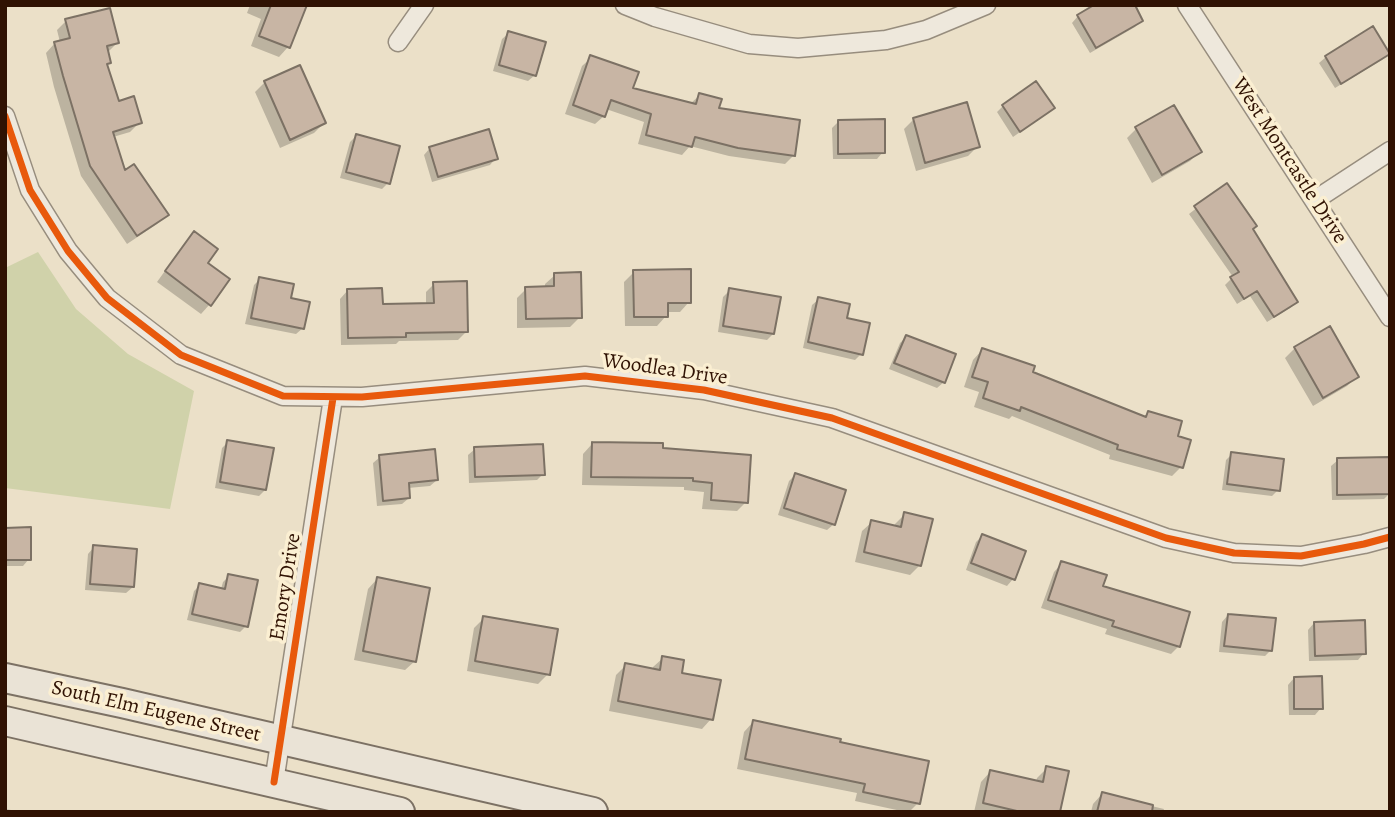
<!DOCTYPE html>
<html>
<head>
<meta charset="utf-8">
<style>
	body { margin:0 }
	#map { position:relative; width:1395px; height:817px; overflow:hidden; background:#ebe0c8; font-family:Alegreya,serif }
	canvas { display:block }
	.frame { position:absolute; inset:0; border:7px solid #301203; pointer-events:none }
</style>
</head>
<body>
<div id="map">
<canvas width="1395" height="817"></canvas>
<div class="frame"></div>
</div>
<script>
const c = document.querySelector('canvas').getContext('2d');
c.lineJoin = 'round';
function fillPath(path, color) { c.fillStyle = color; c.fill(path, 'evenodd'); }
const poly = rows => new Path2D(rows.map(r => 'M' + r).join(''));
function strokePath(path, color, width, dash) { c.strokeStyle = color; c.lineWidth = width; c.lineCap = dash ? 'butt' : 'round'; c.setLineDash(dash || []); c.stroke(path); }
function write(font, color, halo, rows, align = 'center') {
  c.font = font + ' Alegreya,serif'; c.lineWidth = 7; c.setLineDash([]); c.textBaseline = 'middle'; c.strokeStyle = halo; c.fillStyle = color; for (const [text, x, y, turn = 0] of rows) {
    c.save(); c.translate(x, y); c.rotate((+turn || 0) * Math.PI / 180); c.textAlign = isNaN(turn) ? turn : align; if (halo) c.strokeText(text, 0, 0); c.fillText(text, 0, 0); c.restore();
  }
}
const green = poly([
	[38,252,76,309,128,354,194,391,170,509,5,488,5,268]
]);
const shadow = poly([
	[250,5,305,5,288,47,279,57,251,46,261,19,247,13],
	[1078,16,1141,20,1135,27,1090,53,1072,23],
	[66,21,117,43,107,53,109,63,106,66,118,103,140,122,130,132,113,137,124,173,166,215,157,224,127,244,81,176,54,87,46,53,55,43,60,42,57,30],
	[1373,29,1388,54,1382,60,1335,88,1319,63,1326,57],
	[509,33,535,75,528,81,493,71,502,39],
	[591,58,631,89,691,103,700,95,717,110,794,155,785,164,729,156,690,146,682,155,638,144,644,122,606,109,604,116,595,124,565,114,582,66],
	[265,82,324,123,314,133,280,148,255,92],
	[1036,84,1052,108,1046,114,1013,137,997,112,1003,106],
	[966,105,978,146,968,156,916,171,904,129,913,120],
	[838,122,883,152,877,159,833,159,832,128],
	[1136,129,1200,151,1190,161,1152,183,1127,138],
	[356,136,388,183,382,189,340,178,350,142],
	[430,148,496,158,490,165,432,182,424,155],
	[1226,185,1251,229,1296,302,1290,308,1267,322,1250,296,1237,304,1225,285,1233,277,1189,214],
	[194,233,206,264,210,304,201,314,157,282,185,243],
	[634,272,689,302,680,312,667,312,666,316,657,326,625,326,624,282],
	[555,275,580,317,570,327,517,328,517,298,526,289,545,288,545,284],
	[260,279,289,299,303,328,296,334,245,324,254,285],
	[434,284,466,332,458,340,399,341,396,344,341,345,340,299,348,290,381,306,426,305,426,292],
	[730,290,773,334,767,340,718,332,723,297],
	[819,299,845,319,861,354,855,360,803,348,812,305],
	[906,337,944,382,937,388,889,369,900,343],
	[1295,348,1357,376,1347,386,1313,406,1285,358],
	[982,350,1031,373,1143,418,1148,413,1175,437,1181,467,1172,476,1109,459,1110,455,1012,416,1009,419,974,407,979,392,964,387,973,360],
	[228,442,265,490,259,496,215,488,222,448],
	[592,444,661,450,746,502,737,511,702,509,704,492,684,490,684,487,582,485,583,454],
	[475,449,543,474,537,480,469,483,468,455],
	[1232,454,1278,490,1272,496,1222,490,1226,460],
	[380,457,437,480,430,486,408,488,409,498,402,504,377,506,373,463],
	[1338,460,1390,493,1384,499,1332,500,1331,466],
	[795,475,834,524,827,530,778,515,789,481],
	[905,514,920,565,910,575,855,562,862,531,872,522,894,527,895,524],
	[5,529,29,559,23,566,5,566],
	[982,536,1024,552,1013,579,1007,586,966,570,976,542],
	[94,547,133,587,126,593,85,590,88,554],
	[1062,563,1101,588,1179,646,1171,654,1105,634,1107,629,1041,608,1054,572],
	[229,576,246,626,240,632,187,620,194,591,200,585,221,589,223,582],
	[377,579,415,661,405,670,354,660,368,589],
	[1228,615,1271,650,1265,656,1219,652,1222,622],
	[484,618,548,674,538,684,467,671,474,628],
	[1314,623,1364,653,1358,660,1309,661,1308,630],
	[663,658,680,674,711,719,702,729,609,711,616,675,626,665,653,671,653,667],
	[1294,678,1321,708,1315,715,1289,715,1288,685],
	[753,722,838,743,918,803,909,812,906,812,855,801,857,793,737,769,744,732],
	[1047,768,1058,812,974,812,981,782,990,772,1036,782,1037,778],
	[1102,794,1164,809,1163,812,1091,812,1093,804],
	[5,809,23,812,5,812]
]);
const building = poly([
	[271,5,307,5,290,48,259,36,271,5],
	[1094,5,1135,5,1143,21,1096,48,1077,15,1094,5],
	[110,8,119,43,107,46,111,63,107,64,119,101,134,96,142,123,113,132,125,170,134,164,169,215,137,236,90,166,63,76,54,42,70,38,65,19,110,8],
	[1373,26,1390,54,1341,84,1325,56,1373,26],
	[508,31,546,42,536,76,499,65,508,31],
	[590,55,639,72,633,88,696,104,699,93,722,99,719,108,800,120,795,156,738,148,695,137,692,147,646,135,651,114,611,100,605,117,573,105,590,55],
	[300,65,326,123,290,140,264,81,300,65],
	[1036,81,1055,108,1020,132,1002,105,1036,81],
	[967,102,980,147,925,163,913,118,967,102],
	[1174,105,1202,152,1162,175,1135,127,1174,105],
	[885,119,885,153,838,154,838,120,885,119],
	[489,129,498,159,438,177,429,147,489,129],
	[356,134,400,146,390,184,346,172,356,134],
	[1227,183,1257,226,1253,229,1298,302,1274,317,1257,291,1244,299,1230,277,1239,272,1194,206,1227,183],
	[194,231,218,249,208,263,230,279,211,306,165,271,194,231],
	[691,269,691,303,668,303,668,317,634,317,633,270,691,269],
	[581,272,582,318,526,319,525,287,554,286,554,273,581,272],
	[259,277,294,284,291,298,310,302,304,329,251,318,259,277],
	[467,281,468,332,406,333,406,337,348,338,347,289,382,288,383,304,434,303,433,282,467,281],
	[729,288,781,297,774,334,723,326,729,288],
	[818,297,850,304,847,318,870,323,863,355,808,342,818,297],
	[1330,326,1359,377,1323,398,1294,347,1330,326],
	[906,335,956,354,945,383,894,363,906,335],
	[982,348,1035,366,1033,372,1146,417,1148,411,1182,421,1178,436,1191,440,1183,468,1117,449,1118,445,1021,407,1020,411,983,398,988,382,972,377,982,348],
	[227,440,274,448,266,490,220,482,227,440],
	[592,442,663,443,663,448,751,455,748,503,711,500,712,483,693,481,693,478,591,477,592,442],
	[543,444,545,475,475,477,474,447,543,444],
	[435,449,438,480,409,483,410,498,383,501,379,455,435,449],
	[1231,452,1284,459,1280,491,1227,484,1231,452],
	[1390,457,1390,494,1337,495,1337,458,1390,457],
	[795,473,846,490,835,525,784,508,795,473],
	[904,512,933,519,921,566,864,552,871,520,901,527,904,512],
	[31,527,31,560,5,560,5,528,31,527],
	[982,534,1026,551,1015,580,971,563,982,534],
	[93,545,137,549,134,587,90,584,93,545],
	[1061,561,1107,575,1103,586,1190,612,1180,647,1112,626,1114,621,1048,600,1061,561],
	[228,574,258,580,248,627,192,614,199,583,225,589,228,574],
	[377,577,430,588,416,662,363,651,377,577],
	[1228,614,1276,618,1272,651,1224,646,1228,614],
	[483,616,558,629,550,675,475,661,483,616],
	[1365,620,1366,654,1315,656,1314,622,1365,620],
	[662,656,684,660,682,673,721,680,713,720,618,701,625,663,660,670,662,656],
	[1322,676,1323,709,1294,709,1294,677,1322,676],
	[753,720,841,739,840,742,929,761,920,804,863,792,865,784,745,759,753,720],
	[1046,766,1069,771,1060,812,1021,812,983,803,990,770,1043,782,1046,766],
	[1102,792,1153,805,1152,812,1097,812,1102,792]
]);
const street = poly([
	[625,5,655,17,749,44,798,48,886,40,926,30,986,5],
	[1187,5,1390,317],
	[398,42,424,5],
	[5,116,30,190,68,251,107,298,181,355,283,396,362,397,585,376,704,390,832,418,1166,538,1234,553,1301,556,1364,544,1390,537],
	[1315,200,1390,151],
	[274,782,333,398]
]);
const primary = poly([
	[5,678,122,703,593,812],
	[5,721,400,812]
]);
const cycleway = poly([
	[5,116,30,190,68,251,107,298,181,355,283,396,362,397,585,376,704,390,832,418,1166,538,1234,553,1301,556,1364,544,1390,537],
	[274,782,333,398]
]);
const streetNames = [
	["West Montcastle Drive",1289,161,57],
	["Woodlea Drive",665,370,8],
	["Emory Drive",286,587,-81],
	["South Elm Eugene Street",156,712,13]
];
fillPath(green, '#d0d2aa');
fillPath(shadow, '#0003');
fillPath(building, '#c8b5a4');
strokePath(building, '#7c7164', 2);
strokePath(street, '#978d7e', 21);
strokePath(primary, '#7c7164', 32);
strokePath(street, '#eee8dc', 18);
strokePath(primary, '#eae3d6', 28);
strokePath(cycleway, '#e8590c', 7);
write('21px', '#301203', '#fbefd2', streetNames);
</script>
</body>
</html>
